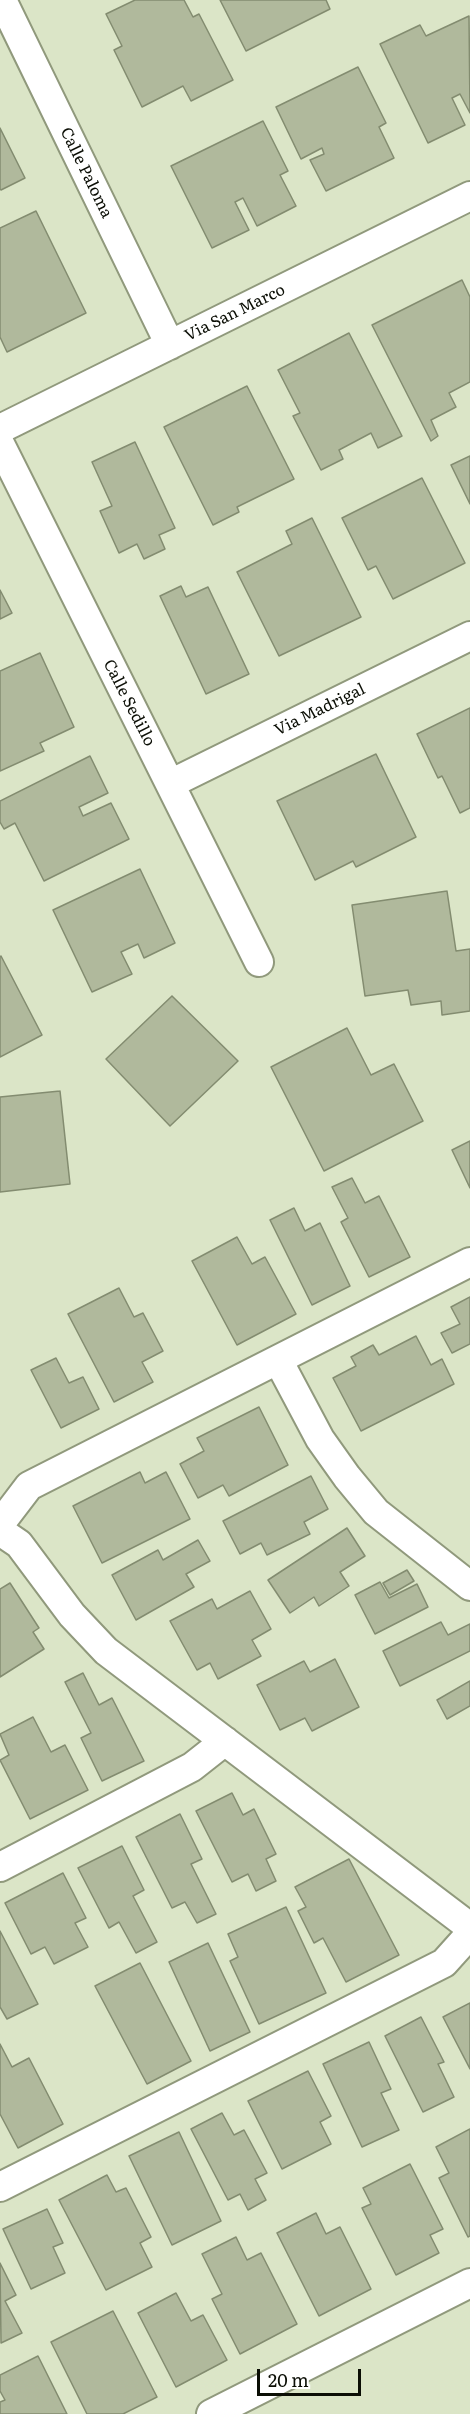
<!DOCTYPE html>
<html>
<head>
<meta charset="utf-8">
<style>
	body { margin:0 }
	#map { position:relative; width:470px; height:2414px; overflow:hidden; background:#dbe5c7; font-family:Literata,serif }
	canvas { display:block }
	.scale { position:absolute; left:257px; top:2369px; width:104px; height:27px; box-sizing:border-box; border:3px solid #0b0e05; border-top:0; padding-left:8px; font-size:18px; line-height:21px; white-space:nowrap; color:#0b0e05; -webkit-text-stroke:4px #fff; paint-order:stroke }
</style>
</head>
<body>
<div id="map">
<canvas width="470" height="2414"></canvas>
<div class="scale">20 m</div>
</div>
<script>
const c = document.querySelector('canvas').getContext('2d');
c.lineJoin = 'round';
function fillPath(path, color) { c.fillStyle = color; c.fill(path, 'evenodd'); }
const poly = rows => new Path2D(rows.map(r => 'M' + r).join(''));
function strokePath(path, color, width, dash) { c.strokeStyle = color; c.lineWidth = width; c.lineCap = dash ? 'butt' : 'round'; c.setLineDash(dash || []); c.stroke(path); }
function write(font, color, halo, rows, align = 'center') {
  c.font = font + ' Literata,serif'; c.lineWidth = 5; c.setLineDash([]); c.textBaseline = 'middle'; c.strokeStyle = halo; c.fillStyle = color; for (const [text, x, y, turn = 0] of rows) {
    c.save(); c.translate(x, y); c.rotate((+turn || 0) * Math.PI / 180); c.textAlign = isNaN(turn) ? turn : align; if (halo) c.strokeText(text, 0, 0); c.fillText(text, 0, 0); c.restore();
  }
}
const building = poly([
	[135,0,184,0,193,17,199,14,233,80,191,101,183,86,142,107,114,50,122,46,106,14,135,0],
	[220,0,326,0,330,9,246,51,220,0],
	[469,16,470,113,460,94,452,98,465,125,428,143,380,44,420,25,426,36,469,16],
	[358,67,386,123,379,127,394,158,326,191,310,160,324,154,322,148,301,159,276,107,358,67],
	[263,121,288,171,280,175,296,206,257,226,243,198,235,202,249,230,212,248,171,166,263,121],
	[0,128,25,178,1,190,0,189,0,128],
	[36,211,86,313,7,352,0,337,0,228,36,211],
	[462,280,470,297,470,382,449,393,456,407,431,420,438,436,431,441,372,325,462,280],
	[349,333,402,436,378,448,371,433,339,450,343,459,321,470,293,416,300,413,278,370,349,333],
	[247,386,294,479,237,507,239,512,213,525,164,427,247,386],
	[135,442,175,528,159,535,165,549,144,559,137,544,119,553,100,511,112,506,92,462,135,442],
	[470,456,470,504,451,465,470,456],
	[422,478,465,563,393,599,376,566,368,570,342,518,422,478],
	[312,518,361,617,279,656,237,572,292,544,286,531,312,518],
	[181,586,186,597,208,587,249,674,206,694,160,596,181,586],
	[0,590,12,613,0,619,0,590],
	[40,653,74,727,40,743,44,751,0,771,0,671,40,653],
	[470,708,470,808,460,813,442,776,438,778,417,734,470,708],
	[376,754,416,837,356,867,353,861,315,880,277,801,376,754],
	[90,756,108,793,79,807,83,816,111,803,129,839,44,881,15,823,4,829,0,822,0,801,90,756],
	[140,869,175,943,144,958,138,944,121,952,132,974,92,992,53,910,140,869],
	[447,891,456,951,470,949,470,1011,442,1015,441,1001,411,1005,408,990,365,996,352,905,447,891],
	[1,956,42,1035,0,1057,0,957,1,956],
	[172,996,238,1061,170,1126,106,1059,172,996],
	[347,1028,371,1075,394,1064,423,1121,324,1171,271,1067,347,1028],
	[60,1091,70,1184,0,1192,0,1097,60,1091],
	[470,1141,470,1188,452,1150,470,1141],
	[352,1178,365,1203,379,1196,410,1257,369,1277,341,1222,348,1218,332,1187,352,1178],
	[294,1208,305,1231,320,1223,350,1286,312,1305,270,1220,294,1208],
	[237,1237,252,1264,265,1257,296,1314,237,1345,192,1261,237,1237],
	[119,1288,134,1317,143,1313,163,1351,142,1362,153,1382,114,1402,68,1314,119,1288],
	[470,1297,470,1344,452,1353,441,1333,460,1324,451,1307,470,1297],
	[416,1336,431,1365,442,1359,454,1384,361,1431,333,1378,356,1366,351,1357,373,1345,379,1355,416,1336],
	[56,1358,69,1383,83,1377,99,1409,61,1428,31,1370,56,1358],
	[259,1407,288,1465,229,1496,223,1485,198,1498,180,1464,204,1451,197,1438,259,1407],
	[140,1472,145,1483,166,1472,190,1519,102,1563,73,1506,140,1472],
	[311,1476,328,1509,304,1522,310,1534,267,1555,261,1543,240,1554,223,1521,311,1476],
	[347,1528,365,1556,340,1572,349,1586,319,1606,314,1597,290,1613,268,1580,347,1528],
	[198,1540,210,1561,186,1574,194,1587,136,1620,112,1575,158,1550,163,1560,198,1540],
	[407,1570,414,1581,390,1595,383,1583,407,1570],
	[380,1582,389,1598,417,1584,428,1607,375,1634,355,1595,380,1582],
	[10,1583,39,1628,33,1632,44,1649,0,1677,0,1589,10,1583],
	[250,1591,271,1629,252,1640,261,1656,218,1679,210,1663,197,1670,170,1621,212,1599,217,1609,250,1591],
	[441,1622,448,1635,470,1624,470,1651,400,1686,383,1651,441,1622],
	[335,1659,359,1707,312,1731,305,1718,280,1730,257,1685,304,1661,310,1672,335,1659],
	[83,1673,99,1705,112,1698,144,1761,102,1781,81,1738,91,1733,65,1682,83,1673],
	[470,1681,470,1706,447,1719,437,1700,470,1681],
	[33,1717,51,1752,65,1745,88,1790,30,1819,0,1760,9,1755,0,1734,33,1717],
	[232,1793,243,1815,254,1809,276,1854,266,1859,276,1881,256,1891,248,1874,232,1882,196,1811,232,1793],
	[180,1814,202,1859,191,1864,216,1914,197,1923,185,1902,172,1908,136,1837,180,1814],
	[122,1846,144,1890,133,1896,157,1942,136,1953,119,1922,109,1928,78,1868,122,1846],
	[349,1859,399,1955,346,1982,323,1938,314,1943,298,1911,306,1907,295,1887,349,1859],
	[63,1873,86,1918,75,1923,88,1947,54,1964,45,1947,31,1954,5,1903,63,1873],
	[286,1907,326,1993,259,2024,230,1961,238,1957,228,1934,286,1907],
	[0,1931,38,2004,7,2019,0,2007,0,1931],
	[208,1943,250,2032,210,2051,169,1962,208,1943],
	[140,1963,191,2061,147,2084,95,1986,140,1963],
	[470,2003,470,2069,443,2017,470,2003],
	[421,2017,444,2062,438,2064,454,2097,423,2112,385,2036,421,2017],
	[369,2042,391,2089,381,2093,399,2130,362,2147,323,2064,369,2042],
	[0,2044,12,2067,29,2058,63,2124,18,2148,0,2114,0,2044],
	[308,2071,331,2116,320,2122,331,2144,282,2169,248,2101,308,2071],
	[222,2113,234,2135,244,2130,267,2173,255,2179,266,2200,248,2210,240,2194,228,2200,191,2129,222,2113],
	[470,2129,470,2236,468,2237,439,2178,449,2173,436,2147,470,2129],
	[179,2132,221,2221,172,2245,129,2156,179,2132],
	[410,2164,443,2229,430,2235,439,2253,396,2275,362,2208,371,2204,363,2188,410,2164],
	[107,2175,116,2192,126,2188,151,2237,140,2243,152,2267,106,2290,59,2200,107,2175],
	[47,2209,63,2243,53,2247,65,2273,31,2289,3,2229,47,2209],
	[316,2213,326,2234,340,2227,371,2289,319,2316,277,2233,316,2213],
	[236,2237,247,2260,261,2253,297,2324,240,2354,212,2299,222,2294,202,2254,236,2237],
	[0,2263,16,2295,5,2301,22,2333,1,2343,0,2263],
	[176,2293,191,2321,203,2315,227,2360,176,2387,138,2313,176,2293],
	[113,2311,157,2397,123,2414,87,2414,51,2342,113,2311],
	[38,2356,67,2414,0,2414,0,2402,5,2400,0,2391,0,2375,38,2356]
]);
const street = poly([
	[2,0,170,345],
	[0,429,470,196],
	[0,444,259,962],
	[170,784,470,636],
	[278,1360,320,1439,347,1477,376,1512,470,1586],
	[0,1524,29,1486,470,1262],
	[0,1531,19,1544,72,1615,106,1651,470,1927],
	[0,1867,192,1767,225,1741],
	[0,2187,444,1963,470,1934],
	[211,2414,470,2283]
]);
const streetNames = [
	["Calle Paloma",86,173,64],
	["Via San Marco",235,313,-26],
	["Calle Sedillo",129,703,63],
	["Via Madrigal",320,710,-26]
];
fillPath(building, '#b0b99c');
strokePath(building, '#838c70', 1.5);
strokePath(street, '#90997c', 32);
strokePath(street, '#fff', 28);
write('16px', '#0b0e05', '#fff', streetNames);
</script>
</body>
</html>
